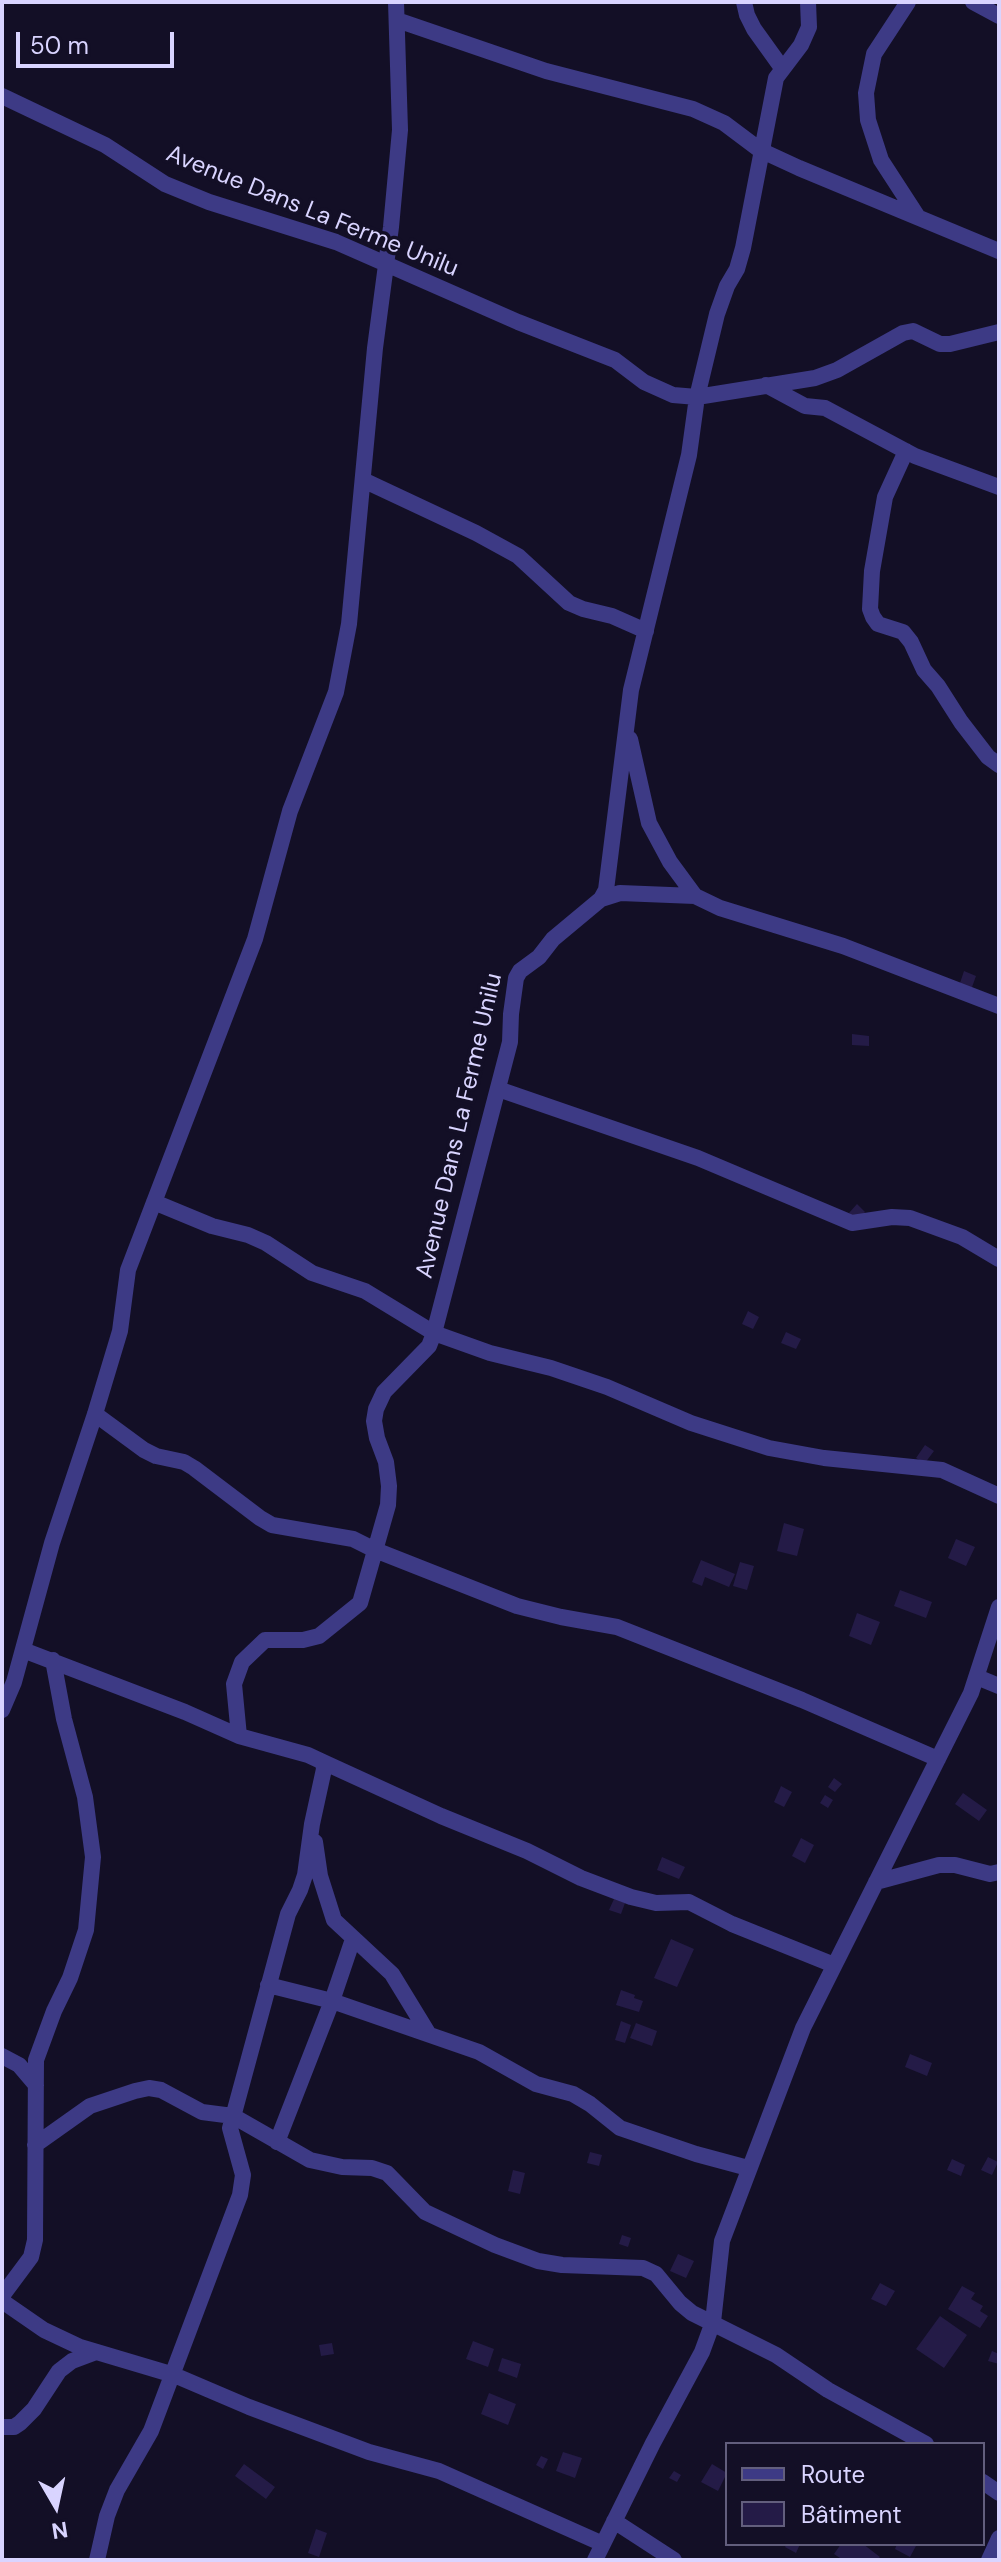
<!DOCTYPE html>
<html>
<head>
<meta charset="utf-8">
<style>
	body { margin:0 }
	#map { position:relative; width:1001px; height:2562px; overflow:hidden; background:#130f26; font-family:"DM Sans",sans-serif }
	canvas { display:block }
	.frame { position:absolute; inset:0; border:4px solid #d9d4ff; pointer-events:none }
	.legend { position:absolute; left:725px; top:2442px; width:260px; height:104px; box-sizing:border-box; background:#130f26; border:2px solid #625e7d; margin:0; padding:10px 14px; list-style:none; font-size:24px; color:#d9d4ff }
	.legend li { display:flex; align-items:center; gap:16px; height:40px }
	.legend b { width:40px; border:2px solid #625e7d }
	.north { position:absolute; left:16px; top:2466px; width:80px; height:80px; -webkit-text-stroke:6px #130f26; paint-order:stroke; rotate:171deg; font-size:22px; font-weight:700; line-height:32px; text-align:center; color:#d9d4ff }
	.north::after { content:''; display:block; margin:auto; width:28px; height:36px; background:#d9d4ff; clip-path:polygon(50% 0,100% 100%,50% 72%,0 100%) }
	.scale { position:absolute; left:16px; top:32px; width:158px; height:36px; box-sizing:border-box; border:4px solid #d9d4ff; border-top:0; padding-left:10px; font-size:24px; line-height:28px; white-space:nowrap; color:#d9d4ff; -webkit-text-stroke:6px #130f26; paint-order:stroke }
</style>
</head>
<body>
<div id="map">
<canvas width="1001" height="2562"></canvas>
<div class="frame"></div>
<ul class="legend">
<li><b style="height:10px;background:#3d3a85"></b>Route</li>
<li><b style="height:22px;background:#241b47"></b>Bâtiment</li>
</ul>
<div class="north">N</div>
<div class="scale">50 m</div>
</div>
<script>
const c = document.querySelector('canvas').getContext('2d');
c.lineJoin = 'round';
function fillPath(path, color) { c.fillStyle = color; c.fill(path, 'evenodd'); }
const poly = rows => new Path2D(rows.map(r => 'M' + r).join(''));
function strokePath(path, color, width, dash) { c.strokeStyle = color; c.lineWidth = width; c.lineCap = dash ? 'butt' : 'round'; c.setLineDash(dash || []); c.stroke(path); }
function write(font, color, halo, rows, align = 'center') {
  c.font = font + ' "DM Sans",sans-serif'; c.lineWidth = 7; c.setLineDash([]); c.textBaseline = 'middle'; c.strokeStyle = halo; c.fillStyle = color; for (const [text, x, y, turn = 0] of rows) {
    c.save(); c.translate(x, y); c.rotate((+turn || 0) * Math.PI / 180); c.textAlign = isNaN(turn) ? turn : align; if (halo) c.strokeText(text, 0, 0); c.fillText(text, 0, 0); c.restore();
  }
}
const building = poly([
	[964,971,976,976,971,990,959,986],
	[852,1034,869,1036,869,1046,852,1045],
	[857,1204,865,1212,858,1221,849,1213],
	[748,1311,759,1317,753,1329,742,1324],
	[786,1332,801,1339,796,1349,781,1343],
	[925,1445,934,1451,925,1463,916,1458],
	[784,1523,804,1529,797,1556,777,1551],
	[956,1539,975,1547,966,1566,948,1558],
	[701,1560,735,1574,729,1587,705,1577,702,1586,692,1582],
	[740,1562,754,1566,747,1590,733,1586],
	[900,1590,932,1602,926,1618,894,1606],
	[857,1613,880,1622,871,1645,849,1636],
	[834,1778,842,1784,835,1792,828,1787],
	[781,1786,792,1792,784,1807,774,1802],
	[963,1793,987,1810,979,1821,955,1804],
	[825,1795,833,1800,828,1808,820,1803],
	[801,1838,814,1845,805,1863,792,1856],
	[662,1857,685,1867,679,1879,657,1870],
	[614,1899,625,1903,621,1914,609,1910],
	[671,1939,694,1949,677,1987,654,1978],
	[621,1990,635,1995,634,1998,643,2001,639,2012,616,2005],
	[621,2021,631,2025,625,2043,615,2040],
	[636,2023,657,2031,652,2046,630,2038],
	[910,2054,932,2063,927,2076,905,2067],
	[590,2152,602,2155,599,2166,587,2163],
	[988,2157,998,2162,992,2175,981,2170],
	[952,2159,965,2165,961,2176,947,2170],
	[513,2170,525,2173,520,2194,508,2191],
	[622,2235,631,2238,628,2247,619,2244],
	[678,2254,694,2261,686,2278,670,2271],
	[880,2283,895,2291,886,2306,871,2299],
	[962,2286,975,2293,971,2299,983,2306,980,2311,988,2316,980,2328,948,2309],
	[940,2316,967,2335,944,2368,916,2349],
	[473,2341,494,2349,488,2367,466,2359],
	[332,2343,334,2354,321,2356,319,2345],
	[992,2351,999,2354,999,2364,988,2361],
	[502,2358,521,2364,517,2378,498,2371],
	[489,2393,516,2404,508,2425,481,2414],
	[563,2452,582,2458,575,2478,556,2471],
	[541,2456,548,2459,543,2469,536,2465],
	[244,2464,275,2487,266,2499,235,2476],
	[712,2464,727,2473,718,2491,701,2482],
	[674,2471,681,2475,677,2482,669,2478],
	[316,2529,327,2533,319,2557,308,2553],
	[787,2544,800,2544,796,2553,785,2547],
	[841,2544,863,2544,880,2557,877,2560,843,2560,834,2554],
	[897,2544,917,2544,910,2557,895,2549]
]);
const minor = poly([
	[744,2,747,15,754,29,782,68],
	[908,2,874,54,866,93,868,120,881,160,918,217],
	[973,2,999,16],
	[397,20,546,71,693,109,724,123,760,150,799,168,999,251],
	[2,96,105,145,165,184,209,202,336,242,518,322,615,360,644,382,673,395,697,397,815,378,837,370,903,333,913,331,940,344,950,344,999,332],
	[766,385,805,406,825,408,915,456,999,487],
	[906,451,885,497,872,571,870,609,873,617,878,624,903,632,911,642,924,670,938,686,961,722,988,757,999,765],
	[363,480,476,533,518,556,569,603,583,609,612,616,646,631],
	[630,739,649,823,670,862,695,896,720,908,843,946,999,1006],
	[601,899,620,893,695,896],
	[498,1089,698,1158,852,1223,892,1217,910,1218,962,1237,999,1259],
	[154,1202,212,1226,248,1235,266,1243,312,1273,365,1291,434,1333,490,1353,551,1368,607,1387,691,1423,769,1448,824,1458,942,1470,999,1496],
	[95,1414,144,1450,156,1456,184,1462,194,1468,260,1518,272,1525,353,1539,375,1550,517,1606,561,1617,617,1627,802,1700,938,1759],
	[23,1650,185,1712,239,1736],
	[977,1677,999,1686],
	[2,1710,14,1682,52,1543,95,1414,120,1331,128,1270,255,939,290,811,336,692,349,624,375,348,391,227,400,130,396,2],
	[323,1762,441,1816,527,1851,581,1878,631,1897,656,1903,689,1902,732,1924,834,1965],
	[315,1842,320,1876,334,1920,392,1974,428,2033],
	[876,1882,939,1865,955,1865,990,1874,999,1872],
	[268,1985,332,2001,479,2052,536,2084,573,2094,590,2104,620,2128,696,2154,748,2168],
	[2,2056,19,2065,36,2085],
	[277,2142,332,2001,353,1939],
	[35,2145,90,2106,135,2091,149,2088,161,2090,202,2112,233,2116,310,2160,342,2167,372,2168,387,2173,425,2212,495,2245,538,2261,562,2265,643,2268,656,2274,680,2303,692,2313,776,2355,828,2390,926,2444],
	[2,2296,31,2257,35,2240,36,2060,54,2011,70,1978,86,1930,93,1857,85,1797,64,1719,53,1660],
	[2,2301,44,2330,80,2347,174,2375,249,2407,369,2452,439,2471,603,2544],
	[2,2427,14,2427,20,2423,34,2409,59,2371,72,2361,96,2352],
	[983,2482,999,2493],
	[614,2521,674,2560],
	[97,2560,107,2516,117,2490,151,2431,240,2195,243,2175,230,2128,288,1914,300,1890,305,1875,312,1824,324,1769,323,1762,308,1755,239,1736,234,1684,242,1662,265,1640,303,1640,319,1636,360,1603,388,1505,389,1486,386,1462,377,1438,374,1421,376,1409,384,1392,429,1346,434,1333,510,1042,511,1014,516,978,520,971,539,957,553,939,601,899,606,890,631,690,689,455,697,397,717,314,727,286,737,269,743,248,776,78,801,45,809,27,808,2],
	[595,2560,653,2443,702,2352,713,2322,722,2241,803,2028,971,1693,999,1607],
	[989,2560,999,2538]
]);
const streetNames = [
	["Avenue Dans La Ferme Unilu",312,212,22],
	["Avenue Dans La Ferme Unilu",460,1126,-77]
];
fillPath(building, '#241b47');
strokePath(minor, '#3d3a85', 16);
write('24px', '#d9d4ff', '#130f26', streetNames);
</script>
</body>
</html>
